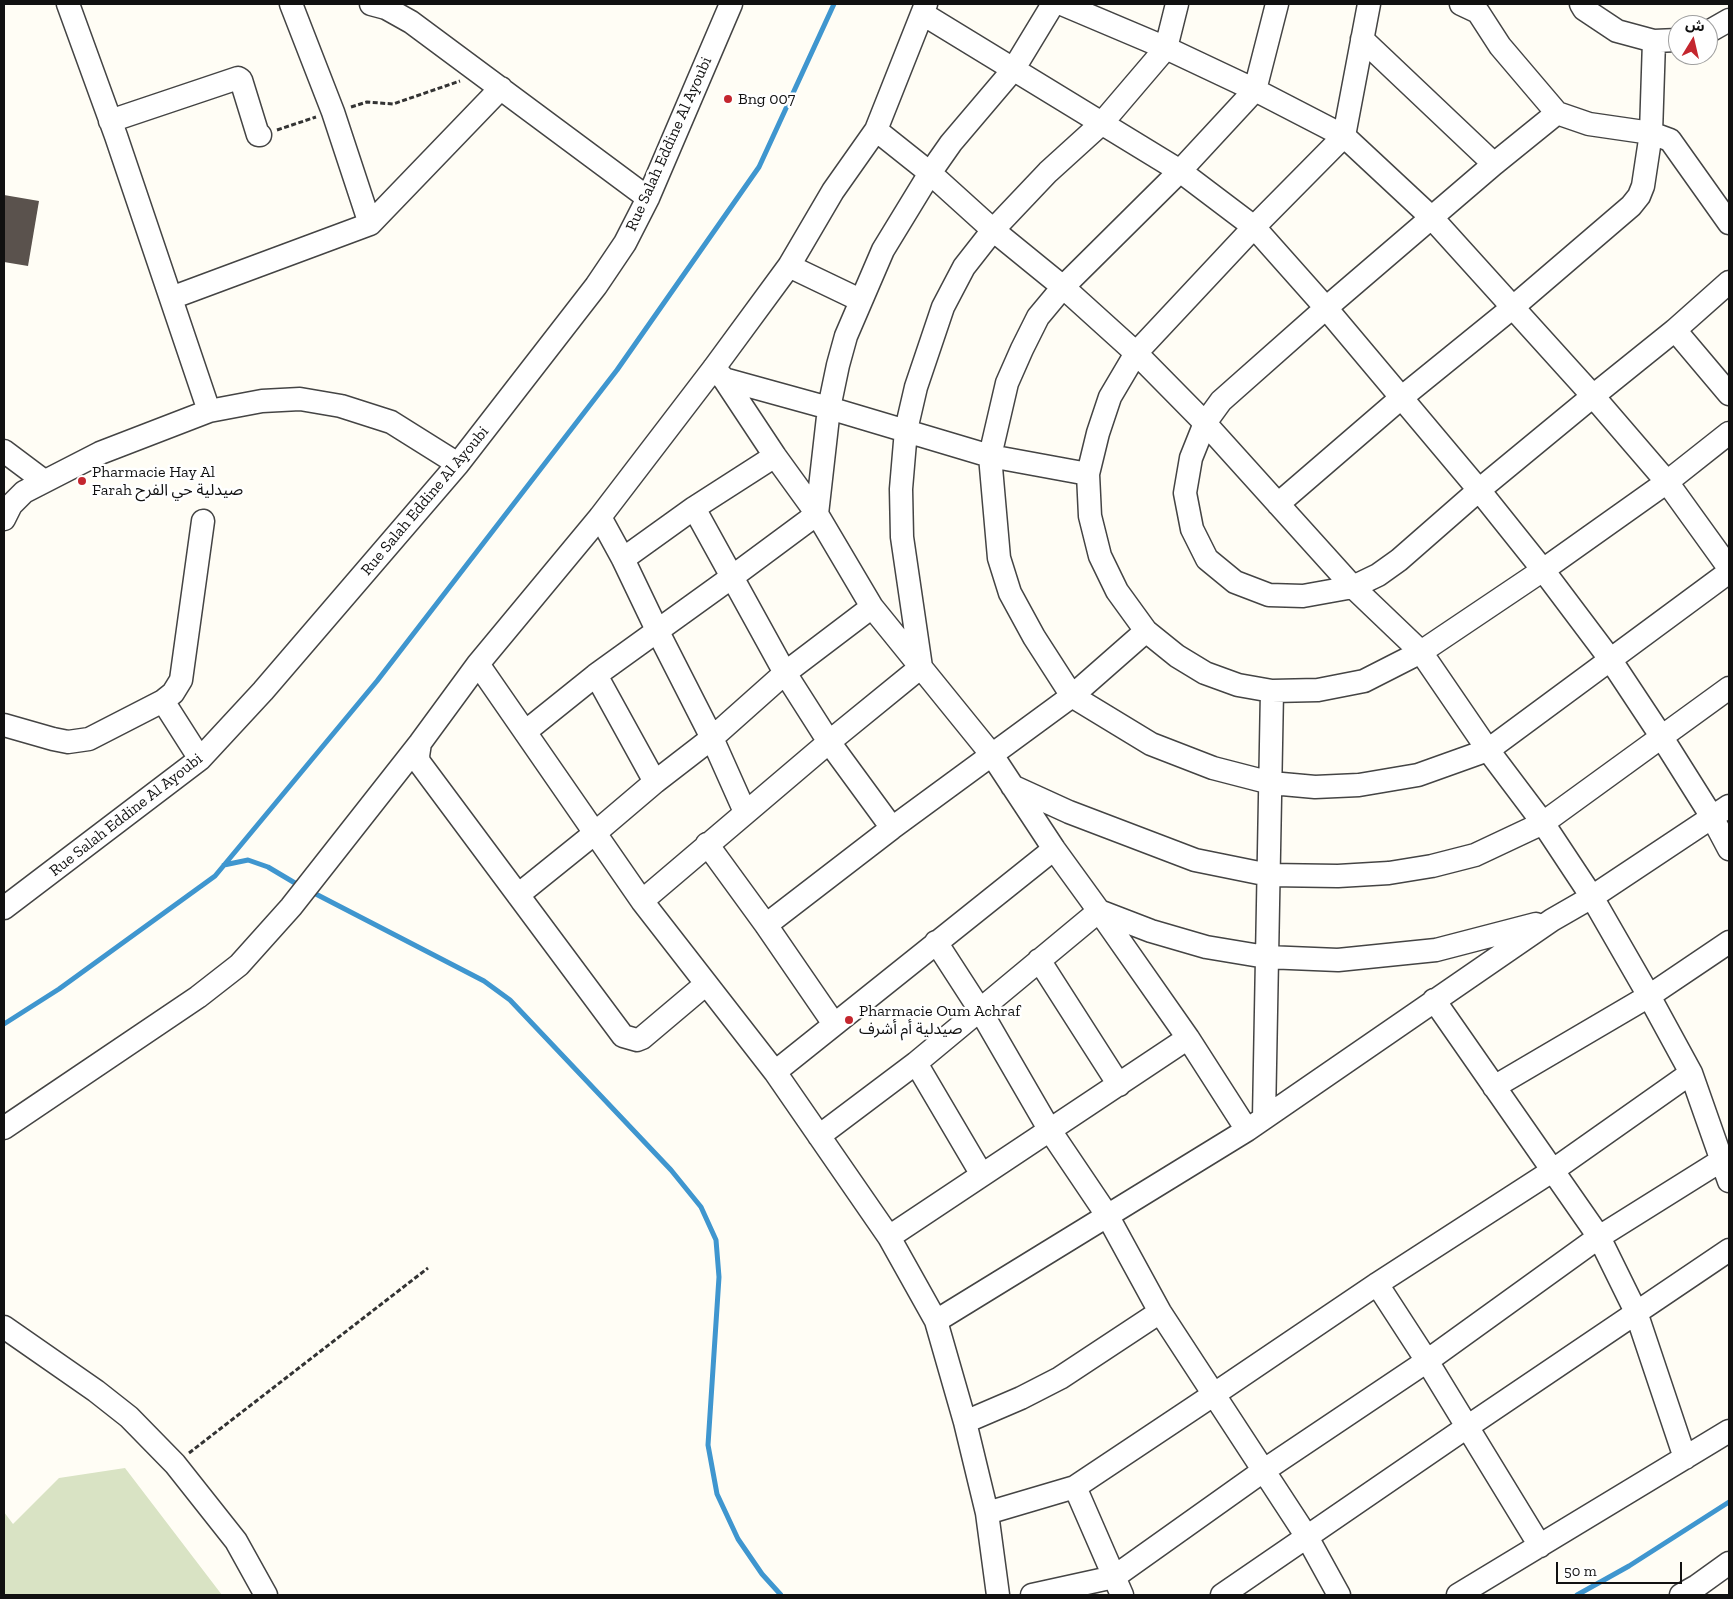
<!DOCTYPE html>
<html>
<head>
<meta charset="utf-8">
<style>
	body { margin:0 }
	#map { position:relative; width:1733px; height:1599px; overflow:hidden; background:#fffdf5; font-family:"Zilla Slab","Noto Sans Arabic",serif }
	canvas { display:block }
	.frame { position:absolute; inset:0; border:5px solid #111; pointer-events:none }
	.north { position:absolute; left:1668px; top:15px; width:50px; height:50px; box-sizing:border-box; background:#fff; border:1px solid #a0a0a0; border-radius:50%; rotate:9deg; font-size:14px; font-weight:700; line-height:20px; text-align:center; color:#111 }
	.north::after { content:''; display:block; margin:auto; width:18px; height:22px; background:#c4262e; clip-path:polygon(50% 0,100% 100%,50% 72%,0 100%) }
	.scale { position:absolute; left:1556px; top:1562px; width:126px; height:22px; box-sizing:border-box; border:2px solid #111; border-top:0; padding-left:6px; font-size:15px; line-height:18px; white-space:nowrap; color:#111; -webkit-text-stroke:4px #fff; paint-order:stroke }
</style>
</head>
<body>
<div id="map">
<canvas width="1733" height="1599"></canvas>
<div class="frame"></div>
<div class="north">ش</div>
<div class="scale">50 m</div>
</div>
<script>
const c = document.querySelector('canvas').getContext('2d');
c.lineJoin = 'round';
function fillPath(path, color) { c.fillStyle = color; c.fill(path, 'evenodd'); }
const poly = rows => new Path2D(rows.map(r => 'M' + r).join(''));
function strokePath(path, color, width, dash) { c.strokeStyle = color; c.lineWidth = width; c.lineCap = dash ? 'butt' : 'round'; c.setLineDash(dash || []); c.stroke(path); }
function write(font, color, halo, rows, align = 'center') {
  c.font = font + ' "Zilla Slab","Noto Sans Arabic",serif'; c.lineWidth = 5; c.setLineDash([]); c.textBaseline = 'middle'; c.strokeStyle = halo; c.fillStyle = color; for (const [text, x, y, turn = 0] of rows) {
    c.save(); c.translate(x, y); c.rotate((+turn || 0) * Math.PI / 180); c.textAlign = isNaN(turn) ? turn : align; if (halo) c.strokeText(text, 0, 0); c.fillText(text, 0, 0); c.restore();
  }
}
const cemetery = poly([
	[125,1468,222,1595,4,1595,4,1512,13,1524,59,1478]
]);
const stream = poly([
	[224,865,248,860,268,867,300,886],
	[310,891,484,981,510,1000,671,1170,701,1207,716,1240,719,1277,708,1445,717,1494,738,1539,762,1574,781,1595],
	[4,1024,59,989,215,876,377,681,617,370,759,167,834,4],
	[1577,1595,1629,1566,1729,1502]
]);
const building = poly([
	[4,195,39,201,28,266,4,262]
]);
const path = poly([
	[351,107,367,102,393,104,460,81],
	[277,130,316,117],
	[189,1453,428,1268]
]);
const minor = poly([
	[68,4,116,136,209,411],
	[291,4,333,112,370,224],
	[371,4,386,8,411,22,648,198],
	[1062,4,1166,48,1255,90,1344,136,1432,218,1593,396,1667,482,1729,568],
	[1277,4,1255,90,1180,171,1063,287,1038,317,1022,349,1007,383,990,456,999,558,1010,593,1034,637,1072,696,1151,744,1213,768,1271,783,1315,787,1359,785,1418,775,1488,750,1729,572],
	[1369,4,1344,136,1254,227,1136,353,1110,397,1098,433,1088,474,1090,516,1100,556,1117,591,1146,631,1177,656,1205,673,1238,685,1272,691,1318,690,1364,681,1421,652,1543,570,1667,482,1729,433],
	[1461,4,1478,12,1500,46,1557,113,1589,124,1651,133,1670,140,1729,223],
	[1581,4,1584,9,1617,31,1654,41,1678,40],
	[923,14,1180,171,1254,227,1326,308,1479,490,1543,570,1610,659,1661,736,1712,817,1729,849],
	[1708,32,1729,20],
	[1362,39,1494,164],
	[1557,113,1494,164,1326,308,1221,401,1205,423,1191,458,1185,493,1192,529,1207,559,1235,582,1269,595,1303,596,1353,587,1378,575,1399,560,1479,490,1593,396,1675,330,1729,282],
	[110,121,238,78,241,80,258,135,260,135],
	[876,130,930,173,993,230,1063,287,1136,353,1205,423,1353,587,1421,652,1488,750,1543,823,1592,897,1649,996,1691,1073,1729,1181],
	[789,266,860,300],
	[171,298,370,224,501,88],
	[1675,330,1729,394],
	[714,368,724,379,775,456,817,514,872,607,992,755,1054,849,1099,911,1188,1038,1247,1130],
	[724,379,829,408,990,456,1088,474],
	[4,451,44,481],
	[1278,504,1401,398,1512,308,1631,206,1639,196,1643,186,1651,133,1654,41],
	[694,508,785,673,829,742,892,828],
	[600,517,623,559,657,630,712,738,745,812],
	[4,519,11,505,24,492,100,453,209,411,262,401,300,399,341,406,391,422,458,464],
	[623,559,694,508,775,456],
	[478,664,642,901,775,1072,889,1237,936,1321,965,1422,987,1513,998,1595],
	[596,675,655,782],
	[163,701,200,759],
	[4,725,53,739,68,742,89,739,163,701,173,693,181,680,203,521],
	[525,732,596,675,732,577,817,514,829,408,838,365,846,336,883,250,930,173,951,143,1013,70,1053,4],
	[420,743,418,756,419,762,623,1036,637,1040,642,1038,706,984],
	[1012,786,1069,812,1195,860,1269,875,1338,876,1389,873,1432,866,1475,855,1543,823,1729,688],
	[707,844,766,925,834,1024],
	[518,895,595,833,655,782,712,738,785,673,872,607],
	[642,901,829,742,921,667,902,537,901,489,906,430,916,387,943,307,964,267,993,230,1048,172,1102,123,1166,48,1177,4],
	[4,908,200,759,263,691,458,464,596,286,625,243,648,198,731,4],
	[766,925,892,828,1072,696,1146,631],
	[936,942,980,1010,1049,1129,1107,1215,1160,1312,1307,1537,1339,1595],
	[1039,960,1119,1085],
	[1434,1000,1599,1237,1636,1312,1685,1458],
	[916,1063,982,1175],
	[775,1072,1054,849],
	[1494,1087,1649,996,1729,942],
	[1264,1118,1272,691],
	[4,1128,198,997,239,965,291,907,420,743,478,664,600,517,714,368,789,266,833,191,876,130,926,4],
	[819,1136,916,1063,1099,911,1151,931,1206,947,1266,957,1338,960,1436,950,1536,924],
	[889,1237,1188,1038],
	[1377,1284,1427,1361,1540,1546],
	[936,1321,1247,1130,1552,920,1592,897,1729,806],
	[4,1327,96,1391,129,1417,175,1464,236,1541,266,1595],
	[965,1422,1021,1398,1060,1378,1160,1312],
	[1075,1487,1122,1595],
	[987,1513,1075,1487,1213,1395,1377,1284,1552,1171,1691,1073],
	[1032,1595,1114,1577,1263,1471,1427,1361,1599,1237,1722,1160],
	[1222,1595,1467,1427,1729,1250],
	[1458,1595,1729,1431],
	[1681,1595,1697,1586,1729,1563]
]);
const markers = [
	[728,99,5,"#c4262e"],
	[82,481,5,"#c4262e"],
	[849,1020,5,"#c4262e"]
];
const poiNames = [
	["Bng 007",738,99],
	["Pharmacie Hay Al",92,472],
	["Farah صيدلية حي الفرح",92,490],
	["Pharmacie Oum Achraf",859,1011],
	["صيدلية أم أشرف",859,1029]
];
const streetNames = [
	["Rue Salah Eddine Al Ayoubi",669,144,-66],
	["Rue Salah Eddine Al Ayoubi",425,501,-50],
	["Rue Salah Eddine Al Ayoubi",126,815,-38]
];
fillPath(cemetery, '#d9e3c4');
strokePath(stream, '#3f96cf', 5);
fillPath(building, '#5a524d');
strokePath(minor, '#444', 25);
strokePath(path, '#333', 3, [5, 2.5]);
strokePath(minor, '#fff', 22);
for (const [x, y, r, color] of markers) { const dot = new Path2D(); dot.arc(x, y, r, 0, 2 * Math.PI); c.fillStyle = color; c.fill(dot); strokePath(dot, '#fff', 2); }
write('16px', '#111', '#fff', poiNames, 'left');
write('16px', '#111', '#fff', streetNames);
</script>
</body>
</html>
